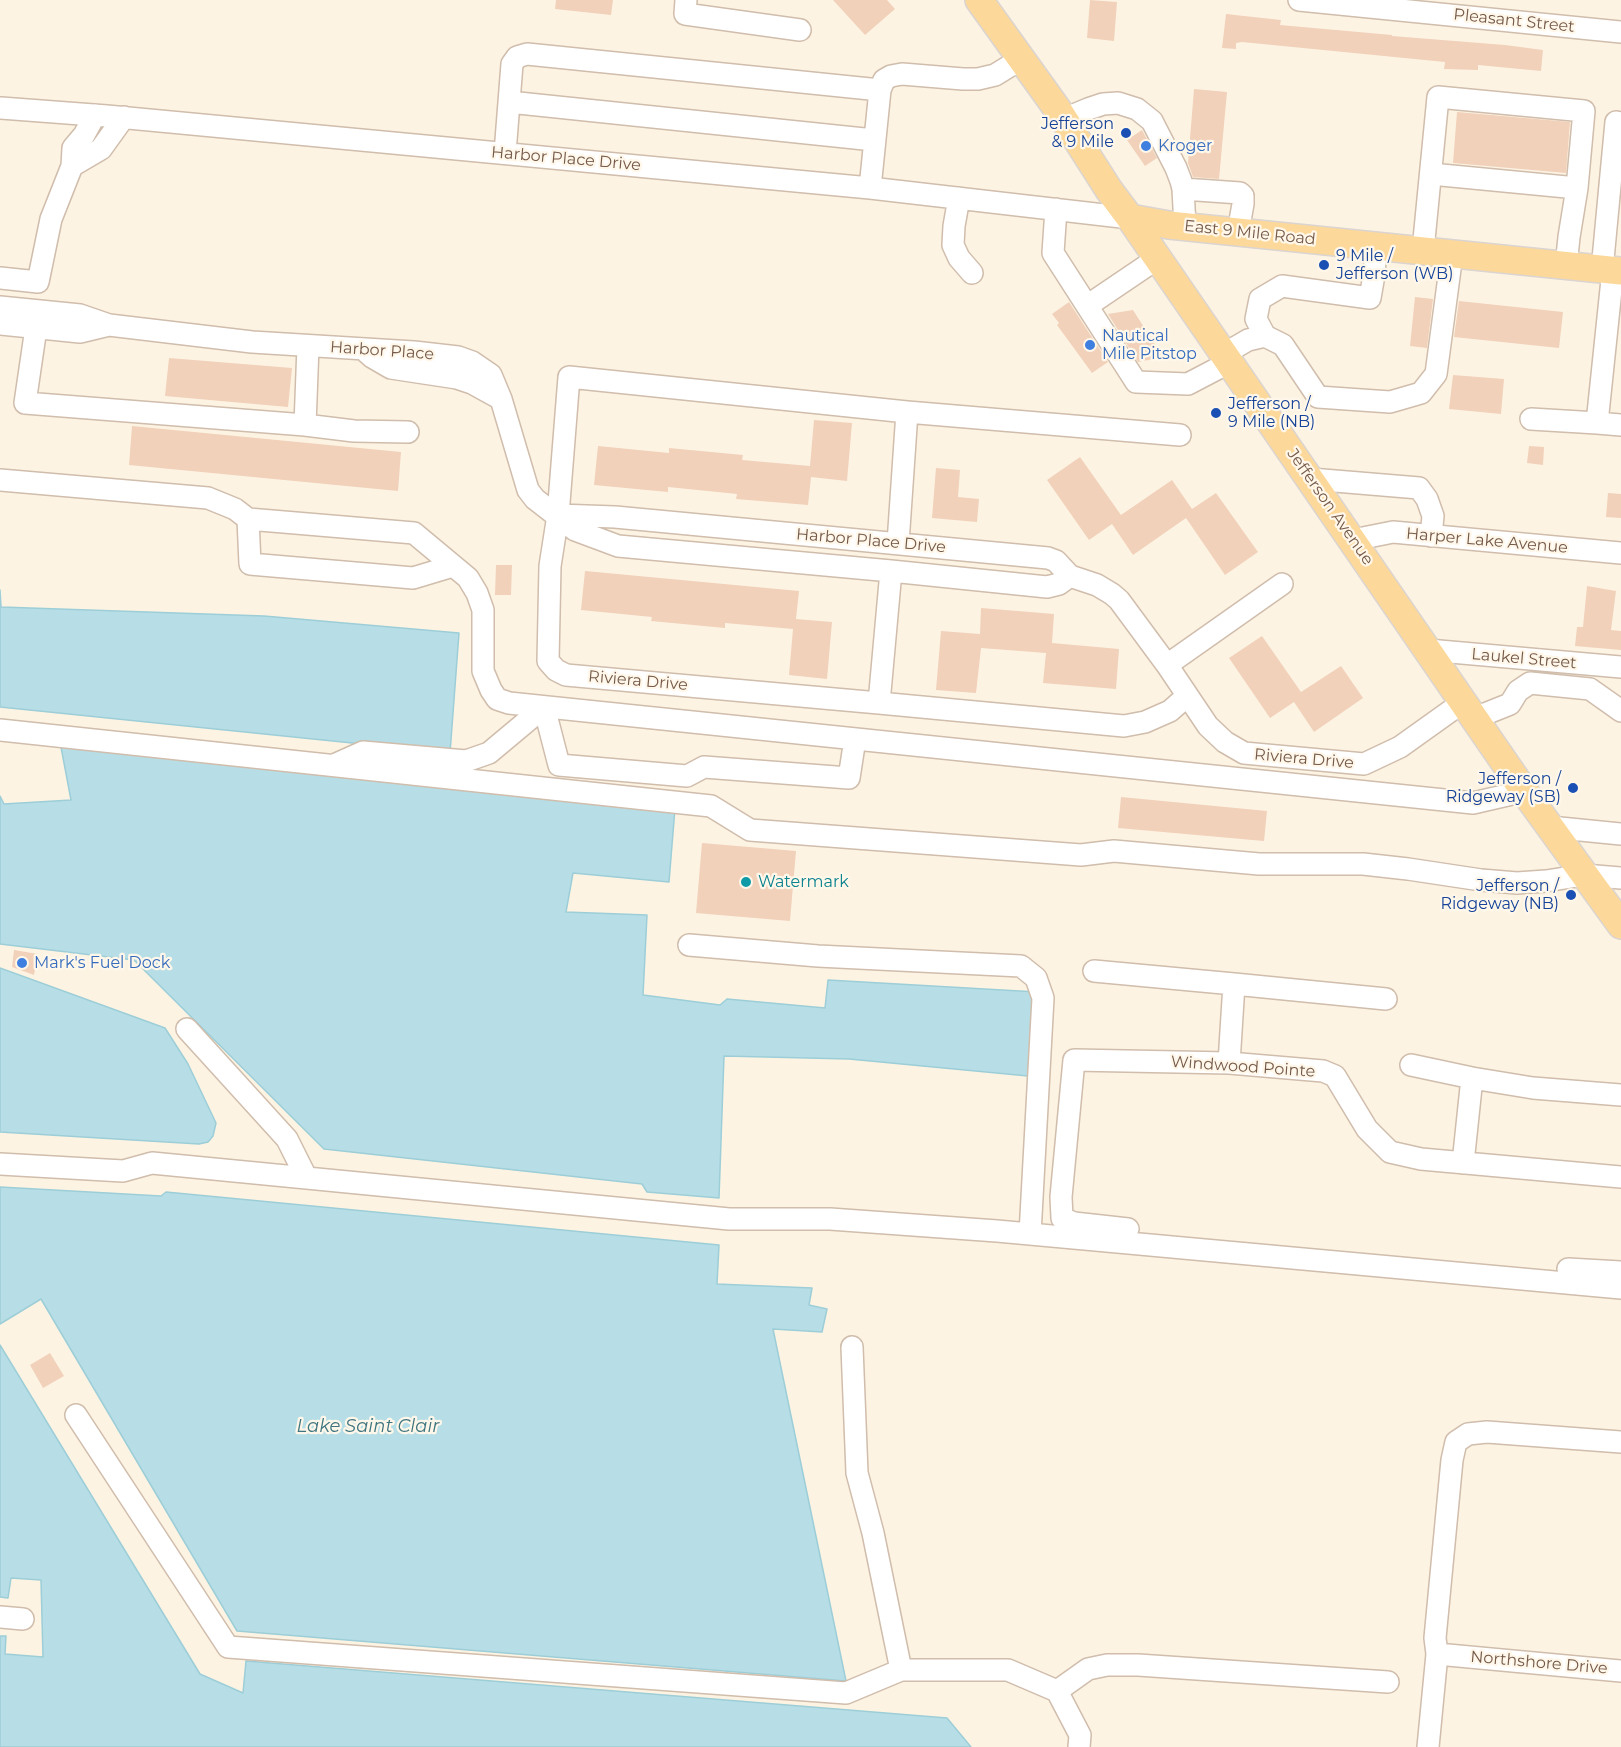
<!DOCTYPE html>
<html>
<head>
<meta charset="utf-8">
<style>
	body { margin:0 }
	canvas { display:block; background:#fcf3e3 }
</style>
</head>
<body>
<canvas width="1621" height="1747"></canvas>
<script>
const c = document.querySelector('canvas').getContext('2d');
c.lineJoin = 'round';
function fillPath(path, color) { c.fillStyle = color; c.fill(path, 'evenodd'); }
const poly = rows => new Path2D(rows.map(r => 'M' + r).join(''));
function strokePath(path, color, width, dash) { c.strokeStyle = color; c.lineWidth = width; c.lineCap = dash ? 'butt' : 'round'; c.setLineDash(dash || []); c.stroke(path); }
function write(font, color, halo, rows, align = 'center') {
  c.font = font + ' Montserrat,sans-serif'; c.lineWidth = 4.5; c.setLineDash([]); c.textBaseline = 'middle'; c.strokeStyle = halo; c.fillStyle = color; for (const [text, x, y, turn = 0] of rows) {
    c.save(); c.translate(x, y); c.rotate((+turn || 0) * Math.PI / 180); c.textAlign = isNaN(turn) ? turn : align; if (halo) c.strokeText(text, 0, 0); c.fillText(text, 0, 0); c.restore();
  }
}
const water = poly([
	[0,590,1,607,264,616,459,633,450,753,0,707,0,590],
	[61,747,675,808,669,882,573,873,566,912,647,915,643,995,720,1005,727,999,825,1008,828,980,1037,992,1028,1076,849,1059,724,1056,719,1198,647,1192,642,1184,324,1149,134,960,0,944,0,796,4,804,71,800,61,747],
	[0,968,165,1028,188,1064,216,1123,213,1136,208,1142,199,1144,0,1132,0,968],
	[0,1187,161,1196,166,1192,719,1245,717,1284,812,1288,809,1305,827,1309,822,1332,773,1329,846,1681,237,1631,41,1299,0,1324,0,1187],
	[0,1345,200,1674,243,1693,246,1661,947,1718,971,1747,0,1747,0,1636,6,1636,5,1654,43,1657,41,1580,11,1578,8,1598,0,1597,0,1345]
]);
const building = poly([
	[556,0,613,0,611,15,555,9],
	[833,0,887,0,895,9,865,35],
	[1090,0,1117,2,1114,41,1087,38],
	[1226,14,1281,20,1280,25,1392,35,1392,36,1505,45,1543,50,1541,71,1478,65,1478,70,1444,69,1445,62,1242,42,1236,43,1236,49,1222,48],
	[1194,89,1227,92,1219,179,1193,177,1188,163],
	[1457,112,1570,122,1566,173,1453,163],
	[1142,130,1157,158,1145,166,1127,140],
	[1415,297,1433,299,1427,348,1410,346],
	[1459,301,1563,312,1559,348,1454,337],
	[1069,302,1108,362,1092,373,1057,325,1059,323,1052,314],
	[1133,310,1163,357,1138,362,1108,314],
	[169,358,292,368,288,407,165,396],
	[1453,375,1504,379,1501,414,1449,409],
	[814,420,852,423,847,481,811,477,808,505,736,499,737,494,668,487,668,492,594,485,598,446,669,453,669,448,743,455,742,460,810,466],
	[132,426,401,452,398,491,129,465],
	[1529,446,1544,447,1543,465,1527,463],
	[1080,457,1121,515,1172,480,1192,509,1216,493,1258,552,1225,575,1186,518,1133,555,1112,524,1089,540,1047,480],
	[936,468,960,470,958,497,979,499,977,522,932,518],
	[1608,493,1621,494,1621,518,1606,517],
	[496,565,512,565,511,595,495,595],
	[585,571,799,591,796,619,832,622,827,679,789,675,793,629,725,623,725,628,651,621,652,617,581,610],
	[1587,586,1616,591,1611,630,1621,631,1621,650,1575,646,1577,627,1583,627],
	[981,608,1054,614,1052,643,1119,649,1116,689,1043,683,1046,653,981,648,976,693,936,690,941,631,980,634],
	[1262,636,1301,692,1341,666,1363,698,1314,732,1294,702,1270,718,1229,658],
	[1121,797,1267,811,1264,841,1118,828],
	[702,843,796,851,790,921,696,913],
	[14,950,38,954,34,975,12,967],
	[50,1353,64,1376,43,1388,30,1365]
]);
const minor = poly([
	[686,0,685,14,800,30],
	[1299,0,1621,32],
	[509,102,874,140],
	[1,108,107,116,870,188,1130,218],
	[95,115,84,135,73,148,72,166,101,149,124,117],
	[1064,119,1088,109,1103,104,1118,103,1137,109,1152,121,1176,168,1181,181,1183,189,1185,226],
	[505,153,512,64,517,57,527,54,880,90],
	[1431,174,1577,188],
	[870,188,880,90,884,80,891,76,902,74,963,79,978,79,995,75,1021,59],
	[1183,189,1240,193,1243,196,1243,204,1238,232],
	[959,198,954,226,953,245,959,258,972,273],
	[1056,209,1053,253,1136,382,1188,384,1230,362],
	[1423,250,1438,97,1584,111,1577,188,1569,237,1566,266],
	[1602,270,1616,122,1621,123],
	[1613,270,1597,423,1621,425],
	[0,278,38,282,51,219,72,166],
	[1087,306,1158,258],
	[0,307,80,315,109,325,252,342,414,352,458,357,472,362,491,375,501,399,528,490,535,499,575,530,618,546,891,571,1047,587,1059,584,1070,576],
	[0,324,80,332,109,325],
	[36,328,25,403,305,425,354,431,408,432],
	[1265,336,1256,319,1260,299,1282,286,1370,298,1374,275,1376,246],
	[363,349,372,357,391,368,457,378,472,383,501,399],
	[1224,354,1248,340,1265,336,1283,345,1318,397,1390,402,1421,393,1436,374,1452,254],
	[1531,419,1597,423],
	[305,425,308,346],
	[1311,479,1419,488,1427,499,1433,516,1431,536],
	[0,480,208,498,235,509,248,519,414,533,468,578,477,593,483,610,483,671,491,690,497,699,509,703,1473,803,1525,791],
	[558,515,615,517,1048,558,1056,561,1070,576,1097,585,1112,594,1119,600,1167,665,1208,726,1225,742,1244,753,1364,764,1400,747,1463,702],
	[248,519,250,564,413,578,453,566],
	[1353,540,1393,532,1621,553],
	[898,543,907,412],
	[891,571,879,703,566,675,556,670,548,661,550,566,558,515,569,377,907,412,1180,435],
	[1428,650,1621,667],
	[1167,665,1282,584],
	[879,703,1124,726,1145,722,1170,711,1187,696],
	[1475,718,1510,704,1518,691,1530,683,1590,689,1621,711],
	[0,730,711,806,750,830,1081,855,1114,851,1259,864,1363,864,1408,869,1481,880,1517,883,1546,881,1584,875,1621,878],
	[334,765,363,752,466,761,489,753,544,707,559,765,687,776,704,767,849,778,855,739],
	[1550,827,1621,834],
	[689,945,818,956,1021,966,1036,978,1043,998,1030,1234],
	[1094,971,1234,984,1229,1063],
	[1234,984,1386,999],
	[187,1029,287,1139,306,1177],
	[1411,1065,1472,1078],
	[1463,1163,1472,1078,1533,1088,1621,1095],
	[0,1164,123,1171,152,1163,729,1219,830,1219,997,1231,1621,1288],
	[1128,1229,1074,1223,1062,1218,1061,1197,1074,1060,1229,1063,1323,1071,1335,1076,1367,1129,1390,1152,1421,1159,1621,1177],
	[1568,1269,1621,1272],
	[852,1347,857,1473,873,1533,901,1670,1008,1670,1057,1691,1080,1735,1079,1747],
	[76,1415,228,1647,846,1693,901,1670],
	[1621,1442,1487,1432,1468,1434,1456,1442,1452,1460,1435,1638,1437,1654,1621,1671],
	[0,1617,23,1619],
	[1057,1691,1088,1669,1107,1665,1138,1665,1388,1682],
	[1428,1747,1437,1654]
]);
const major = poly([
	[979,0,1058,110,1109,190,1130,218,1529,798,1621,925],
	[1130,218,1169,225,1621,271]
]);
const markers = [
	[1126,133,6,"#1a4fb4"],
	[1146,146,6,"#3f7fe0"],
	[1324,265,6,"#1a4fb4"],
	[1090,345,6,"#3f7fe0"],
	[1216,413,6,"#1a4fb4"],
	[1573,788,6,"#1a4fb4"],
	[746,882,6,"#0f9aa8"],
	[1571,895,6,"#1a4fb4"],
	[22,963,6,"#3f7fe0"]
];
const streetNames = [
	["Pleasant Street",1514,21,6],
	["Harbor Place Drive",566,159,5],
	["East 9 Mile Road",1250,233,6],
	["Harbor Place",382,351,4],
	["Jefferson Avenue",1330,507,55],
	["Harbor Place Drive",871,541,5],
	["Harper Lake Avenue",1487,541,5],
	["Laukel Street",1524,659,5],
	["Riviera Drive",638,681,5],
	["Riviera Drive",1304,759,5],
	["Windwood Pointe",1243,1067,4],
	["Northshore Drive",1539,1663,5]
];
const transitNames = [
	["Jefferson",1114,124],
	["& 9 Mile",1114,142],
	["9 Mile /",1336,256,"left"],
	["Jefferson (WB)",1336,274,"left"],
	["Jefferson /",1228,404,"left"],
	["9 Mile (NB)",1228,422,"left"],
	["Jefferson /",1561,779],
	["Ridgeway (SB)",1561,797],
	["Jefferson /",1559,886],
	["Ridgeway (NB)",1559,904]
];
const shopNames = [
	["Kroger",1158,146],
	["Nautical",1102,336],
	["Mile Pitstop",1102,354],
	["Mark's Fuel Dock",34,963]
];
const cultureNames = [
	["Watermark",758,882]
];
const waterNames = [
	["Lake Saint Clair",368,1427]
];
fillPath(water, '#b7dee6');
strokePath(water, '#9dced8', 1.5);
fillPath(building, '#f2d1ba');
strokePath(minor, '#d0bdac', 24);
strokePath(major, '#dbd4d0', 30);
strokePath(minor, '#fff', 21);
strokePath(major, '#fcd99a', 27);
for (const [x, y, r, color] of markers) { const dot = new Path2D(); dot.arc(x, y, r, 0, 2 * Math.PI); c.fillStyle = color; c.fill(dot); strokePath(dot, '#fff7e9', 2); }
write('16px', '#745949', '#fff7e9', streetNames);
write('16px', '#164399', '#fff7e9', transitNames, 'right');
write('16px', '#366cbe', '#fff7e9', shopNames, 'left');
write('16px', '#0d838f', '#fff7e9', cultureNames, 'left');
write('italic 18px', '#3f7581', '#fff7e9', waterNames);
</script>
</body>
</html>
